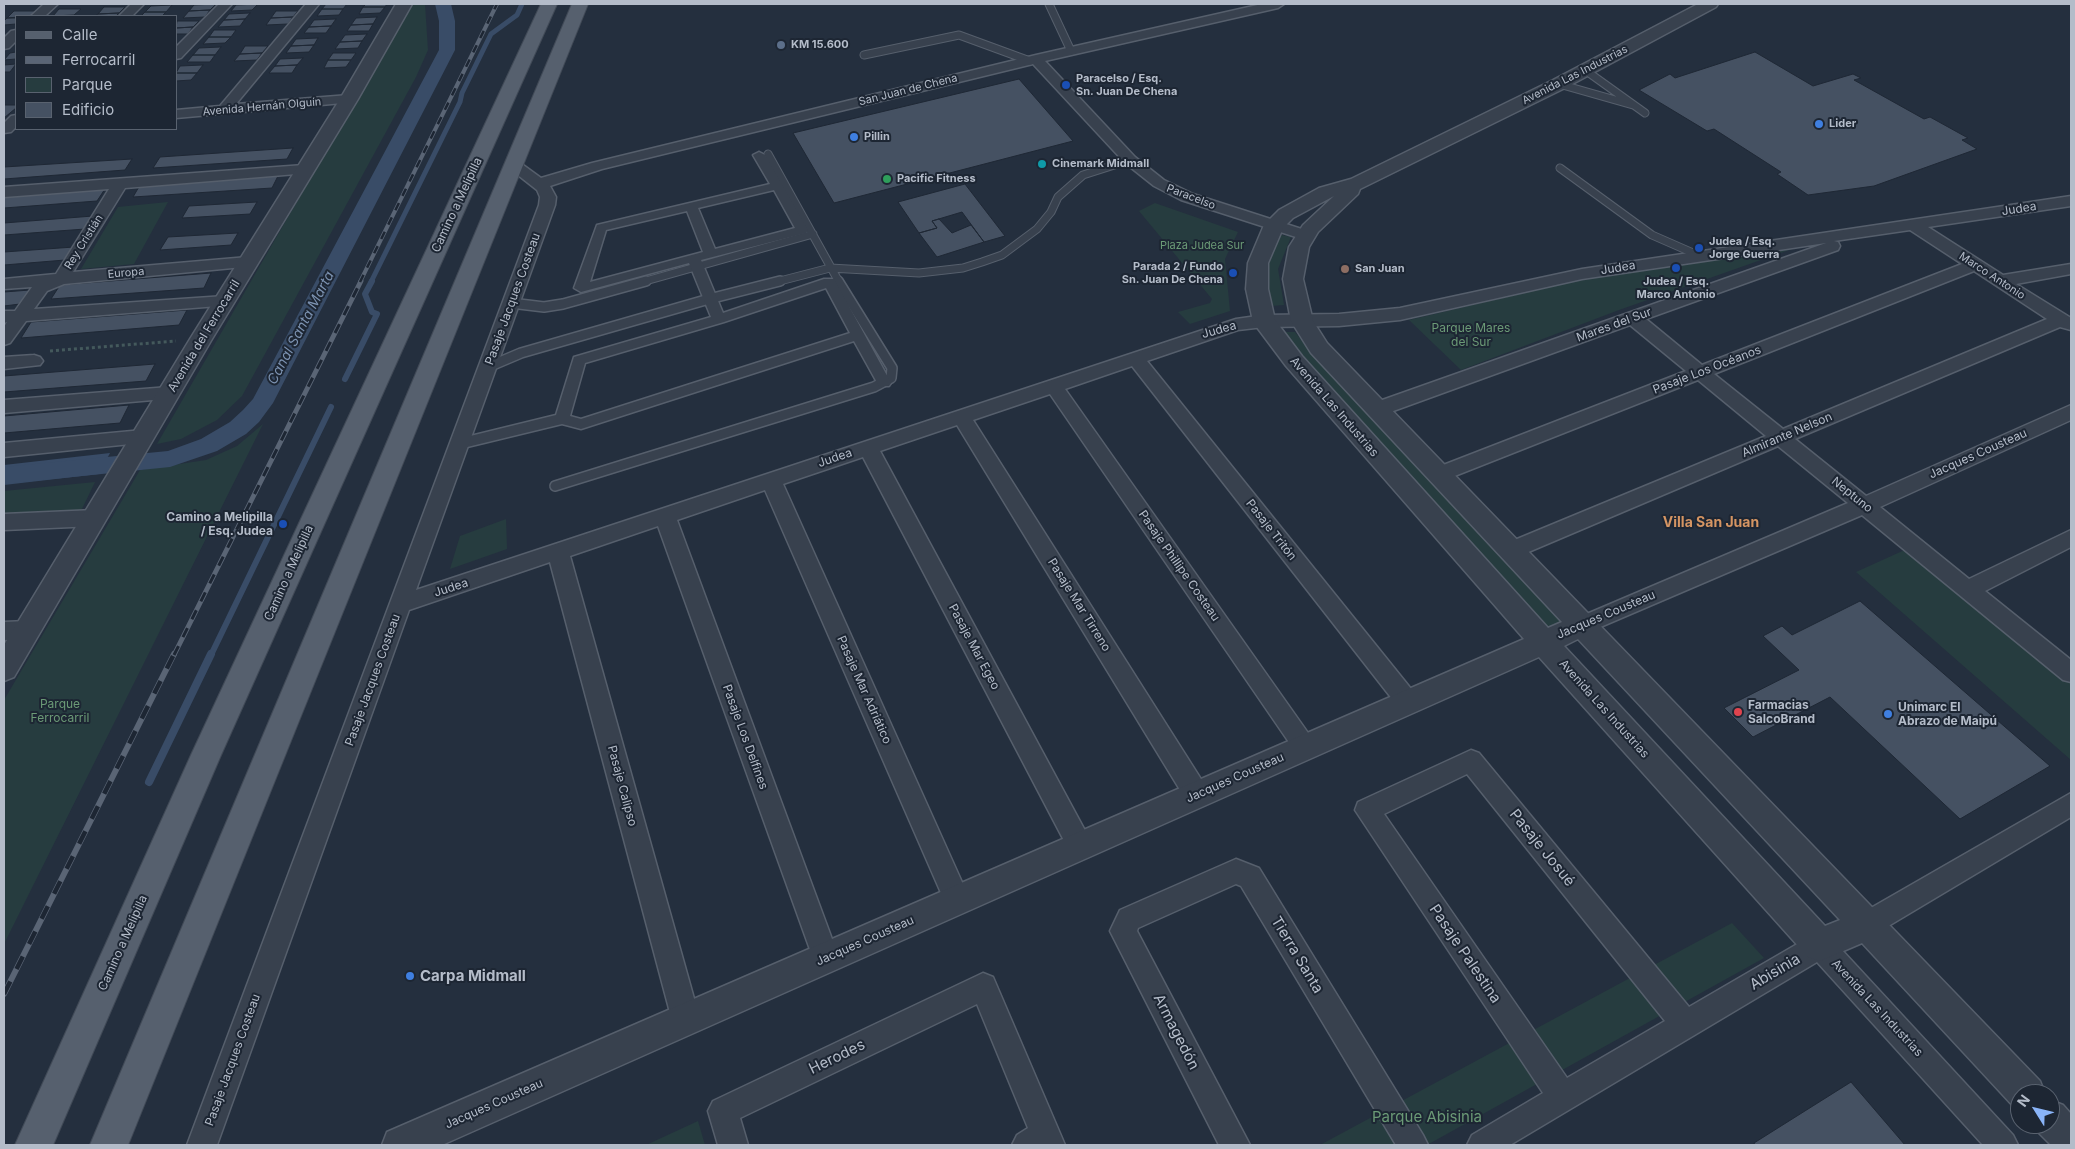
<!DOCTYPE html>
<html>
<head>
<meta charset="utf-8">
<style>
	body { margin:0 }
	#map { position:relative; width:2075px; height:1149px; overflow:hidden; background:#242f3e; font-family:Inter,sans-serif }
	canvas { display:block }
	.frame { position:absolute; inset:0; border:5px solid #b4bcc9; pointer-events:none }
	.legend { position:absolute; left:15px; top:15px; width:162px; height:115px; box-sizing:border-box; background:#1d2633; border:1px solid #59626f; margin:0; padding:6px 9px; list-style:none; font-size:15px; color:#b4bcc9 }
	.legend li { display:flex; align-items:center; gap:10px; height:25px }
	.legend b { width:25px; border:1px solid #59626f }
	.north { position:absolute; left:2010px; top:1084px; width:50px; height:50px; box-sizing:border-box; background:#1d2633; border:1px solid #59626f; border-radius:50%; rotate:306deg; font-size:14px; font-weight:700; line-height:20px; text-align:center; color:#b4bcc9 }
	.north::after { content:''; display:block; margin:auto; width:18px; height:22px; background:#8ab4f8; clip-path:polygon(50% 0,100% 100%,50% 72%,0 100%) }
</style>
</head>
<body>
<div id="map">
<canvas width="2075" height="1149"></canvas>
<div class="frame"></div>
<ul class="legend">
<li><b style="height:6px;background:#56606e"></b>Calle</li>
<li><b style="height:6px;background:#5a6575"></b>Ferrocarril</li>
<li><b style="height:14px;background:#263c3f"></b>Parque</li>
<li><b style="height:14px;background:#455162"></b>Edificio</li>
</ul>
<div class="north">N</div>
</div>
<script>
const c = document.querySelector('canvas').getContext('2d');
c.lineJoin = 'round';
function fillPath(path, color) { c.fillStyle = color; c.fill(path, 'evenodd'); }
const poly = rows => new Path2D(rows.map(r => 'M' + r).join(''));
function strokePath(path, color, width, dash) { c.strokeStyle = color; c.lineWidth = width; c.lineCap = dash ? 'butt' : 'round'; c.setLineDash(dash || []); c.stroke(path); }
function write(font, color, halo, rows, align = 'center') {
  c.font = font + ' Inter,sans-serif'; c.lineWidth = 4; c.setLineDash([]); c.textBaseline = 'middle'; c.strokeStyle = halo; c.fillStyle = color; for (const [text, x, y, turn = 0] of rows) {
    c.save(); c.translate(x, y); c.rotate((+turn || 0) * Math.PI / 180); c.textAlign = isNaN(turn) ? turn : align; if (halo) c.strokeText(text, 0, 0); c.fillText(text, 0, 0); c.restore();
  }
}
const green = poly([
	[411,4,425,4,428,50,416,77,242,396,217,420,181,439,157,444],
	[168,202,134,264,81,269,118,207],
	[1155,203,1238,232,1225,259,1230,311,1190,324,1178,312,1210,303,1212,299,1139,211],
	[1277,234,1291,237,1278,269,1284,305,1271,306,1265,268],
	[1795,248,1619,310,1461,370,1409,320,1587,278],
	[1278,332,1295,332,1314,356,1565,622,1545,630],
	[263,424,4,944,4,700,140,470,206,460,237,446],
	[95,482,80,513,4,515,4,491],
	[506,519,507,549,450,569,460,536],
	[1909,548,2071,682,2071,760,1856,572],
	[1732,923,1764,958,1427,1145,1320,1145],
	[698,1121,705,1145,646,1145]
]);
const water = poly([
	[110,453,99,474,4,485,4,465]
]);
const streamFar2 = poly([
	[371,282,460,102,462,93,491,34,517,15,522,4]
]);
const streamFar1 = poly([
	[345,379,377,314,372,312,365,294,372,281],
	[211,655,331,407]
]);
const stream = poly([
	[149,782,211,654]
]);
const canal = poly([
	[435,4,451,4,455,21,455,50,273,403,259,422,246,434,217,451,170,467,4,484,4,467,168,451,201,439,230,422,243,410,253,399,439,50,439,21,435,4]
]);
const building = poly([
	[216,4,210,10,189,11,194,5,216,4],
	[258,4,252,10,231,11,236,5,258,4],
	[326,4,347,4,343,9,322,9,326,4],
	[366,4,387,4,385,7,363,7,366,4],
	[172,5,166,12,145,12,151,6,172,5],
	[104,7,125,7,119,13,98,14,104,7],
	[363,7,385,7,380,13,359,14,363,7],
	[59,9,81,9,74,15,53,16,59,9],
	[322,9,343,9,339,15,317,16,322,9],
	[210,10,205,17,183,18,189,11,210,10],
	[14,11,36,11,30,16,7,18,14,11],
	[276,11,298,11,293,17,271,18,276,11],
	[145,12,166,12,162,16,141,16,145,12],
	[119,13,116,16,95,16,98,14,119,13],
	[250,13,245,19,224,20,229,14,250,13],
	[293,17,288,24,266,25,271,18,293,17],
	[377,17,373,24,351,25,356,18,377,17],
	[7,18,16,18,16,24,4,25,4,21,7,18],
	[245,19,240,26,218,27,224,20,245,19],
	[336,19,331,26,309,27,314,20,336,19],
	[177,21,199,21,193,27,176,28,177,21],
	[373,24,369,31,347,31,351,25,373,24],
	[331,26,326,33,304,33,309,27,331,26],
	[193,27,188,34,176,34,176,28,193,27],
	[214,30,236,30,231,37,209,37,214,30],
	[367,34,362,41,340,42,345,35,367,34],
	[209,37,231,37,225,43,203,44,209,37],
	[318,38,314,45,291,46,296,39,318,38],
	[362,41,358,48,335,49,340,42,362,41],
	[314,45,309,52,286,53,291,46,314,45],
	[245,46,268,46,262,53,240,54,245,46],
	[221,47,215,55,193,55,199,48,221,47],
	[16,52,16,59,4,60,10,53,16,52],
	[1755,52,1813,86,1853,74,1861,78,1854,80,1924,119,1930,117,1968,138,1962,140,1977,149,1874,186,1808,195,1777,174,1781,172,1714,129,1707,131,1639,90,1670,74,1675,78,1755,52],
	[262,53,257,60,234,61,240,54,262,53],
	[333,53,356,53,351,60,328,60,333,53],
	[193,55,215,55,210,62,187,62,193,55],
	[303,58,297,65,275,66,280,59,303,58],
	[328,60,351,60,346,67,324,68,328,60],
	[16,64,10,72,4,72,4,65,16,64],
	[203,65,197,73,176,73,180,66,203,65],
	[297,65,292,73,269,73,275,66,297,65],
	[176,73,197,73,191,80,176,81,176,73],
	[1019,79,1073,141,834,203,793,133,1019,79],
	[4,105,16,105,16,108,4,118,4,105],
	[293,148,287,159,153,168,160,157,293,148],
	[132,159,125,170,4,179,4,167,132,159],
	[278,176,272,188,133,197,140,185,278,176],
	[965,184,1005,236,984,242,962,212,932,221,937,228,919,233,898,202,965,184],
	[105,189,97,201,4,208,4,196,105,189],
	[257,202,250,214,182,218,189,206,257,202],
	[93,216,85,229,4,235,4,223,93,216],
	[939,219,952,233,971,225,984,242,937,257,919,233,937,228,932,221,939,219],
	[238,233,231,245,160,250,168,237,238,233],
	[74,247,65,260,4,265,4,252,74,247],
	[211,273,204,288,51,299,60,285,211,273],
	[30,290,20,304,4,306,4,292,30,290],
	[187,310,179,325,21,338,31,322,187,310],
	[155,364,146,381,4,392,4,376,155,364],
	[129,405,120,423,4,433,4,416,129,405],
	[1860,601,2050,766,1960,819,1830,697,1753,737,1724,708,1799,670,1763,636,1782,626,1792,635,1860,601],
	[1851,1082,1905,1145,1755,1145,1754,1143,1851,1082]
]);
const path = poly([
	[50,351,176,341]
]);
const serviceFar1 = poly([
	[1049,4,1071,51],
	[864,55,959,35,1030,61],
	[1585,70,1645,113],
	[1559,84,1633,105],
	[768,154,839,282],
	[1560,168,1652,235,1700,256],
	[642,282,813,234],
	[776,282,830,268,919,273,963,268,982,262,1002,255,1037,229,1051,212,1058,197,1083,175,1130,160]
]);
const service = poly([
	[511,303,544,307,563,304,646,281],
	[488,367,521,353,709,299,780,281],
	[555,486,874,387,891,378,892,368,838,281]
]);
const pedestrian = poly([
	[759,152,765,155,808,230,806,233,701,260,723,313,824,279,834,279,891,383,889,386,879,386,854,341,581,429,562,424,459,449,454,448,452,444,454,440,556,415,574,357,711,317,689,263,581,292,574,288,597,225,770,184,753,155,759,152],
	[774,190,795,228,715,249,698,208,774,190],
	[687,211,703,252,590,282,606,230,687,211],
	[826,288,850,333,581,419,570,416,585,363,724,322,826,288]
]);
const minor = poly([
	[44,4,58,4,45,16,31,16,44,4],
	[131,4,144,4,132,16,119,16,131,4],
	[219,4,232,4,181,58,176,59,176,47,219,4],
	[306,4,319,4,236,104,349,95,354,96,356,99,354,102,176,118,176,110,220,106,306,4],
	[1262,4,1284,4,1278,8,1045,61,1135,157,1164,180,1193,194,1311,232,1313,235,1311,238,1299,238,1181,200,1154,186,1125,163,1033,64,602,169,550,186,556,197,555,205,416,590,1236,319,1264,315,1339,314,1400,308,1582,269,2071,196,2071,206,1928,227,2003,275,2071,264,2071,274,2016,284,2071,318,2071,330,2060,327,1795,439,1866,496,2071,405,2071,420,1880,507,1969,579,2071,530,2071,547,1985,591,2071,660,2071,682,2063,680,1862,515,1591,631,1583,634,1575,631,1572,625,1575,619,1848,503,1778,446,1519,556,1512,558,1505,556,1502,550,1505,544,1766,436,1698,380,1447,479,1440,481,1433,479,1430,474,1433,469,1686,371,1630,325,1385,414,1378,416,1371,414,1369,409,1371,404,1826,243,1582,279,1400,320,1339,326,1264,327,1238,330,1147,361,1416,695,1420,702,1416,709,1408,712,1400,709,1132,366,1065,389,1313,740,1317,747,1313,754,1305,758,1297,754,1050,394,973,420,1206,787,1209,795,1206,803,1197,806,1188,803,957,425,880,451,1089,838,1093,846,1089,854,1080,858,1071,854,863,457,783,484,970,900,966,909,957,913,948,909,765,490,677,520,839,958,836,968,826,971,816,968,813,958,658,526,570,556,700,1020,696,1030,686,1034,676,1030,672,1020,550,562,409,610,217,1145,187,1145,539,205,540,197,537,190,509,168,506,165,509,162,519,162,541,178,592,163,1036,55,1262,4],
	[1910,230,1962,264,1702,365,1646,319,1838,250,1840,246,1838,242,1834,241,1910,230],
	[1974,271,2047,319,1783,429,1714,374,1974,271],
	[16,30,16,41,9,48,4,49,4,38,11,31,16,30],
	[16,115,16,127,11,132,4,133,4,123,11,116,16,115],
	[304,165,309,167,312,170,309,173,125,188,73,272,248,257,254,258,256,262,254,266,64,284,47,291,34,309,225,296,231,297,234,301,231,305,26,321,10,343,4,345,4,327,7,322,4,323,4,311,15,311,32,287,4,289,4,279,56,274,109,189,4,197,4,187,304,165],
	[34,355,40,357,43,361,40,365,4,369,4,357,34,355],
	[169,387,176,388,178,393,176,398,4,413,4,400,169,387],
	[143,430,150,432,153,437,150,442,4,457,4,443,143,430],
	[95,510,102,513,105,518,102,523,95,526,4,530,4,514,95,510],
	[27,621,35,624,38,630,35,636,27,639,4,640,4,622,27,621],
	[1471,750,1479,753,1689,1007,1811,936,1820,932,1829,936,2013,1135,2018,1145,1983,1145,1817,962,1510,1145,1467,1145,1472,1135,1543,1093,1355,810,1358,802,1471,750],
	[1467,774,1665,1021,1567,1078,1384,814,1467,774],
	[2071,793,2071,817,1875,934,1866,938,1857,934,1853,925,1857,916,2071,793],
	[1236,859,1259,868,1423,1135,1428,1145,1396,1145,1241,886,1236,884,1138,928,1137,931,1250,1145,1219,1145,1110,931,1120,910,1236,859],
	[983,973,993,977,1065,1145,1012,1145,1017,1135,1028,1128,977,1004,740,1118,748,1145,718,1145,708,1111,713,1101,983,973]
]);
const tertiary = poly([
	[396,4,412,4,358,99,212,339,14,677,4,681,4,645,190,339,340,99,396,4],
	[1698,4,1718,4,1716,7,1565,88,1360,189,1358,194,1318,232,1309,247,1303,279,1313,321,1327,343,2040,1081,2045,1094,2020,1094,2020,1109,2014,1107,1862,943,1820,961,1808,957,1539,657,442,1145,382,1145,387,1132,1524,639,1286,366,1256,326,1253,321,1246,289,1248,263,1264,225,1279,210,1319,188,1351,179,1553,80,1698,4],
	[1334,196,1303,225,1289,247,1283,279,1291,321,1311,353,1562,622,1548,628,1302,356,1275,320,1268,289,1268,263,1283,228,1293,218,1334,196],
	[1578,639,1840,920,1825,926,1564,646,1578,639],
	[2050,1100,2063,1105,2071,1114,2071,1145,2051,1145,2037,1131,2034,1124,2050,1124,2050,1100]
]);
const primary = poly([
	[541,4,557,4,221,755,53,1145,15,1145,191,755,541,4],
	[572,4,588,4,128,1145,90,1145,572,4]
]);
const railFar2 = poly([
	[360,282,497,4]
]);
const railFar1 = poly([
	[174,655,361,281]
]);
const rail = poly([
	[4,994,174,654]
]);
const markers = [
	[781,45,5,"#5c6f8a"],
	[1066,85,5,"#1a4fb4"],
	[1819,124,5,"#3f7fe0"],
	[854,137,5,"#3f7fe0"],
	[1042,164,5,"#0f9aa8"],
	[887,179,5,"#2e9e5b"],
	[1699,248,5,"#1a4fb4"],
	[1676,268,5,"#1a4fb4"],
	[1345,269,5,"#8d6e63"],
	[1233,273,5,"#1a4fb4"],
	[283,524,5,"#1a4fb4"],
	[1738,712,5,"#e0444e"],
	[1888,714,5,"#3f7fe0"],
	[410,976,5,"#3f7fe0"]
];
const farPoinames = [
	["KM 15.600",791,45],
	["Paracelso / Esq.",1076,79],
	["Sn. Juan De Chena",1076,92],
	["Lider",1829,124],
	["Pillin",864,137],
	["Cinemark Midmall",1052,164],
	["Pacific Fitness",897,179],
	["Judea / Esq.",1709,242],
	["Jorge Guerra",1709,255],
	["Parada 2 / Fundo",1223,267,"right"],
	["Sn. Juan De Chena",1223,280,"right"],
	["San Juan",1355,269],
	["Judea / Esq.",1676,282,"center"],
	["Marco Antonio",1676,295,"center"]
];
const farStreetnames = [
	["Avenida Las Industrias",1575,75,-27],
	["San Juan de Chena",908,90,-14],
	["Avenida Hernán Olguín",262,107,-5],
	["Paracelso",1191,197,21],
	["Rey Cristián",84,242,-58],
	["Europa",126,273,-5],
	["Marco Antonio",1992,276,33]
];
const farParknames = [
	["Plaza Judea Sur",1202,246]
];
const streetNames = [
	["Camino a Melipilla",457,205,-65],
	["Judea",2019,209,-9],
	["Judea",1618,268,-9],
	["Pasaje Jacques Costeau",513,299,-70],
	["Mares del Sur",1614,325,-20],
	["Judea",1219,330,-16],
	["Avenida del Ferrocarril",204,336,-59],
	["Pasaje Los Océanos",1707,370,-21],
	["Avenida Las Industrias",1334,407,49],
	["Almirante Nelson",1787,435,-23],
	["Jacques Cousteau",1978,454,-24],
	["Judea",835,458,-19],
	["Neptuno",1852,495,39],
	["Pasaje Tritón",1271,530,52],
	["Pasaje Phillipe Costeau",1179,566,55],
	["Camino a Melipilla",289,573,-66],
	["Judea",451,588,-18],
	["Pasaje Mar Tirreno",1079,605,58],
	["Jacques Cousteau",1606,615,-23],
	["Pasaje Mar Egeo",974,647,62],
	["Pasaje Jacques Costeau",373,680,-70],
	["Pasaje Mar Adriático",864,690,66],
	["Avenida Las Industrias",1604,709,48],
	["Pasaje Los Delfines",745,737,70],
	["Jacques Cousteau",1235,778,-24],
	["Pasaje Calipso",622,786,75],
	["Jacques Cousteau",865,941,-24],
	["Camino a Melipilla",123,943,-66],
	["Avenida Las Industrias",1877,1008,47],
	["Pasaje Jacques Costeau",233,1060,-70],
	["Jacques Cousteau",494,1104,-24]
];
const parkNames = [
	["Parque Mares",1471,328],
	["del Sur",1471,342],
	["Parque",60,704],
	["Ferrocarril",60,718]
];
const poiNames = [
	["Camino a Melipilla",273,517,"right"],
	["/ Esq. Judea",273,531,"right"],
	["Farmacias",1748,705],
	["SalcoBrand",1748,719],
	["Unimarc El",1898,707],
	["Abrazo de Maipú",1898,721]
];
const waterNames = [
	["Canal Santa Marta",301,328,-62]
];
const neighbourhoodNames = [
	["Villa San Juan",1711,523]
];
const nearStreetnames = [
	["Pasaje Josué",1542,848,51],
	["Pasaje Palestina",1465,954,56],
	["Tierra Santa",1297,955,59],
	["Abisinia",1775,972,-31],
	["Armagedón",1176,1032,63],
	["Herodes",837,1057,-26]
];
const nearPoinames = [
	["Carpa Midmall",420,976]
];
const nearParknames = [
	["Parque Abisinia",1427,1117]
];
fillPath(green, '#263c3f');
fillPath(water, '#394c67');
strokePath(streamFar2, '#394c67', 5);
strokePath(streamFar1, '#394c67', 6);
strokePath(stream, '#394c67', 8);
fillPath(canal, '#394c67');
fillPath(building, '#455162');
strokePath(building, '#1f2835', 1);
strokePath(serviceFar1, '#565f6c', 9);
strokePath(service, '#565f6c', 12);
strokePath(pedestrian, '#565f6c', 3);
strokePath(minor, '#565f6c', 3);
strokePath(tertiary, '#565f6c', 3);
strokePath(primary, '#414a57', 2);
strokePath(path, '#44595c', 3, [3, 3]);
strokePath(serviceFar1, '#38414e', 7);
strokePath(service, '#38414e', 9);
fillPath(pedestrian, '#38414e');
fillPath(minor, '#38414e');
fillPath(tertiary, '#38414e');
fillPath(primary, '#56606e');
strokePath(railFar2, '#5a6575', 4);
strokePath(railFar1, '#5a6575', 5);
strokePath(rail, '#5a6575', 6);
strokePath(railFar2, '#1d2633', 2.5, [8]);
strokePath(railFar1, '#1d2633', 3, [10]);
strokePath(rail, '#1d2633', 4.5, [14]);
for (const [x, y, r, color] of markers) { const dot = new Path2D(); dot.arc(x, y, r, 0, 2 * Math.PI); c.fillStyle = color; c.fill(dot); strokePath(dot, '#1d2633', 2); }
write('bold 11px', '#b4bcc9', '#1d2633', farPoinames, 'left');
write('11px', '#b4bcc9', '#1d2633', farStreetnames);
write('11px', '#6b9a76', '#1d2633', farParknames);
write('12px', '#b4bcc9', '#1d2633', streetNames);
write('12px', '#6b9a76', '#1d2633', parkNames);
write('bold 12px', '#b4bcc9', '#1d2633', poiNames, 'left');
write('italic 14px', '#7c92b1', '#1d2633', waterNames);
write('bold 14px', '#d59563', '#1d2633', neighbourhoodNames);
write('15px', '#b4bcc9', '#1d2633', nearStreetnames);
write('bold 15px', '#b4bcc9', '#1d2633', nearPoinames, 'left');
write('15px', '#6b9a76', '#1d2633', nearParknames);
</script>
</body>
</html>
